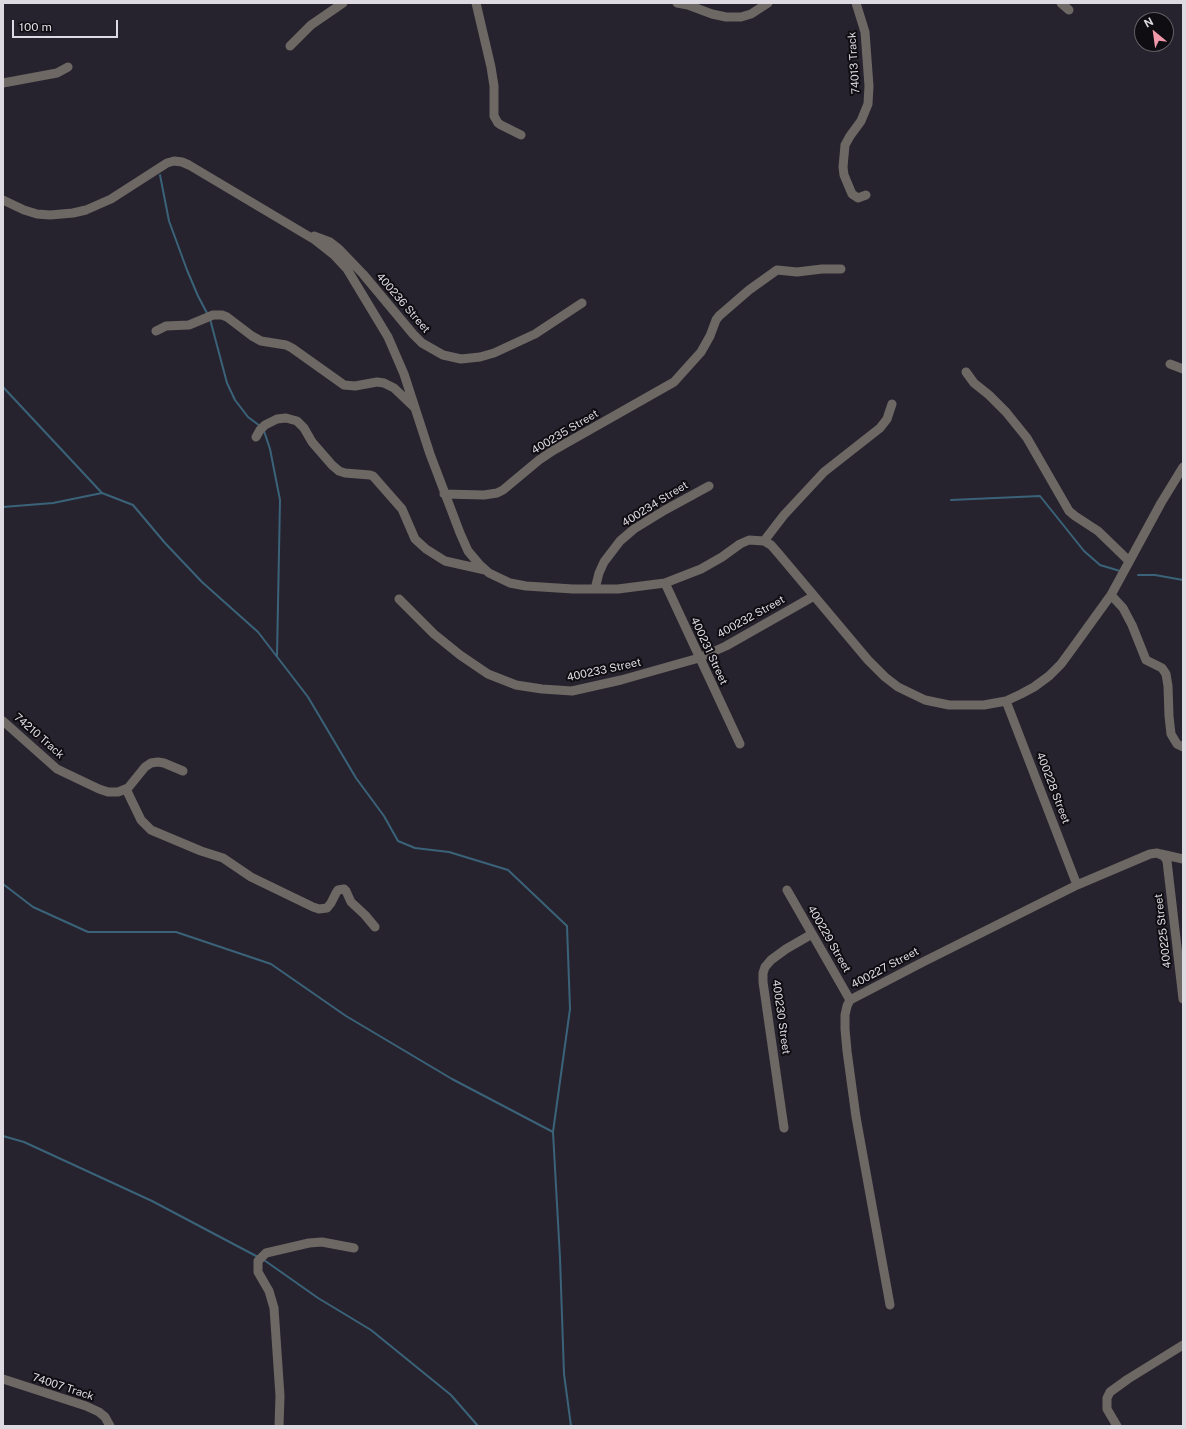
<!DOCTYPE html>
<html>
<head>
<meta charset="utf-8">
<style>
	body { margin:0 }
	#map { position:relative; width:1186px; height:1429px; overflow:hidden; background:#27232e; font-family:"Public Sans",sans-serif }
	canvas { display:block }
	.frame { position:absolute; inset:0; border:4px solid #dddae2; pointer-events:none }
	.north { position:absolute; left:1134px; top:12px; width:40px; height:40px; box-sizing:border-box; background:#0f0d12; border:1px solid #615f65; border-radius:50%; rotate:331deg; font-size:11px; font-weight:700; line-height:16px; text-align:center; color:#dddae2 }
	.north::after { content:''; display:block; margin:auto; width:14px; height:18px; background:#f29aac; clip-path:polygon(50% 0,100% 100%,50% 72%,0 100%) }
	.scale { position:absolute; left:12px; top:20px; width:106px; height:18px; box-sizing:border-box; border:2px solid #dddae2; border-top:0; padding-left:5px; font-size:12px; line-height:14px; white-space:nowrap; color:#dddae2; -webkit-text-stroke:3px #0f0d12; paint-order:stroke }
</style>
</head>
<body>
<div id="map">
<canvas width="1186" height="1429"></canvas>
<div class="frame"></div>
<div class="north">N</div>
<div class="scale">100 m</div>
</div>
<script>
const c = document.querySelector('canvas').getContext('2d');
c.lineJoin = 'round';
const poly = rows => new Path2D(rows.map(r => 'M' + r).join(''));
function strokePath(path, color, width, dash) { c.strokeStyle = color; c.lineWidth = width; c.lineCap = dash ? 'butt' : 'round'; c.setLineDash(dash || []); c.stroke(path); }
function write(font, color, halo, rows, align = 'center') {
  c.font = font + ' "Public Sans",sans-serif'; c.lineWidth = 4; c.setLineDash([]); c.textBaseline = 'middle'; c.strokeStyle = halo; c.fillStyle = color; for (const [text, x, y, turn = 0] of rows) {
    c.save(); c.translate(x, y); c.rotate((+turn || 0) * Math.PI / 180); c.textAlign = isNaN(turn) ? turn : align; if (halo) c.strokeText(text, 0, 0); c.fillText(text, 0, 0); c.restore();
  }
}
const stream = poly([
	[160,175,169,221,187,270,198,296,208,315],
	[210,319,227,383,235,400,248,417,260,426],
	[3,387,102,493],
	[264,431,270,449,280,500,277,656],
	[951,500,1040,496,1084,551,1100,565,1120,571],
	[3,507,53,503,102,493,133,505,165,543,202,582,258,632,308,697,356,778,384,816,398,841,415,848,449,852,508,870,567,926,570,1009,553,1132,560,1258,564,1374,571,1426],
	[1138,575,1155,575,1183,580],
	[3,884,33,907,88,932,176,932,271,964,346,1016,452,1079,553,1132],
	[3,1136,24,1142,152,1201,258,1257],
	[264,1260,318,1298,371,1330,451,1395,478,1426]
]);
const minor = poly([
	[476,3,491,67,494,86,494,116,498,123,501,125,521,135],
	[677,3,688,5,712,14,726,17,741,17,751,14,768,3],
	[856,3,865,32,869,86,868,104,861,121,850,136,845,145,843,167,844,175,852,194,858,198,866,195],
	[1061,3,1069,10],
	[290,46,311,25,343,3],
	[3,83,57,73,68,67],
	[3,200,24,210,37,214,50,215,73,213,86,210,111,199,167,163,174,161,182,162,189,165,315,240,334,255,347,269,388,337,404,374,430,454,460,533,468,551,479,564,489,573,510,583,526,586,573,589,618,589,665,583,701,569,722,557,740,544,749,540,764,541,771,545,778,553,868,660,885,677,898,687,925,700,949,705,984,705,1006,701,1021,694,1034,687,1049,676,1061,664,1072,649,1111,595,1161,503,1183,467],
	[314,236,330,242,339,249,363,274,413,334,422,343,443,355,461,359,480,357,494,353,535,334,582,303],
	[156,331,166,326,189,325,213,315,222,315,227,317,252,336,261,341,286,345,292,348,344,385,355,386,377,382,384,383,394,388,414,407],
	[1170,364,1183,369],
	[966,372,974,383,989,395,1006,412,1027,438,1069,511,1075,516,1098,531,1129,561],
	[256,437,260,430,265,425,277,419,286,418,297,421,304,428,312,442,332,465,339,471,345,473,370,475,373,476,402,509,415,539,426,549,445,561,485,570],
	[444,494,484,495,497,493,503,490,539,460,554,450,674,382,701,352,710,336,716,320,719,316,749,290,777,270,797,272,822,269,841,269],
	[764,541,784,515,824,472,880,428,887,419,892,404],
	[665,583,740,744],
	[595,589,599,573,604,562,620,541,634,529,665,510,709,486],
	[1111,595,1123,608,1132,625,1146,660,1162,668,1166,674,1168,686,1169,716,1171,734,1177,744,1183,747],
	[399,599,434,634,460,655,488,674,516,685,542,689,572,691,621,680,699,658,726,646,814,596],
	[1006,701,1077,885],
	[3,721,57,769,99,789,108,792,118,792,128,788,145,767,151,763,158,762,164,763,183,771],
	[126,789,141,820,151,830,201,851,223,858,251,877,313,907,319,909,327,908,331,903,336,893,338,890,344,889,346,891,351,902,365,915,375,927],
	[1161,854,1183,859],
	[787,890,850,1000],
	[784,1128,763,982,763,973,765,967,771,960,786,949,812,934],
	[890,1305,856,1117,847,1051,845,1029,845,1015,847,1006,850,1000,923,962,1077,885,1150,854,1157,853,1164,856,1167,861,1183,999],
	[3,1379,86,1406,99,1412,105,1417,110,1426],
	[279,1426,280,1396,274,1308,269,1291,258,1272,258,1261,266,1253,309,1243,322,1242,354,1248],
	[1117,1426,1107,1409,1107,1398,1110,1392,1128,1379,1183,1345]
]);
const streetNames = [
	["74013 Track",854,63,-94],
	["400236 Street",403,303,49],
	["400235 Street",565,432,-31],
	["400234 Street",655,504,-32],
	["400232 Street",751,617,-29],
	["400231 Street",709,651,65],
	["400233 Street",604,670,-12],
	["74210 Track",39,736,41],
	["400228 Street",1053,788,69],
	["400225 Street",1163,931,-97],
	["400229 Street",829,939,60],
	["400227 Street",885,968,-28],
	["400230 Street",781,1017,82],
	["74007 Track",63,1387,18]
];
strokePath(stream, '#3a6379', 2);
strokePath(minor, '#6d6864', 9);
write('11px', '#dddae2', '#0f0d12', streetNames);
</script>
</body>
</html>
